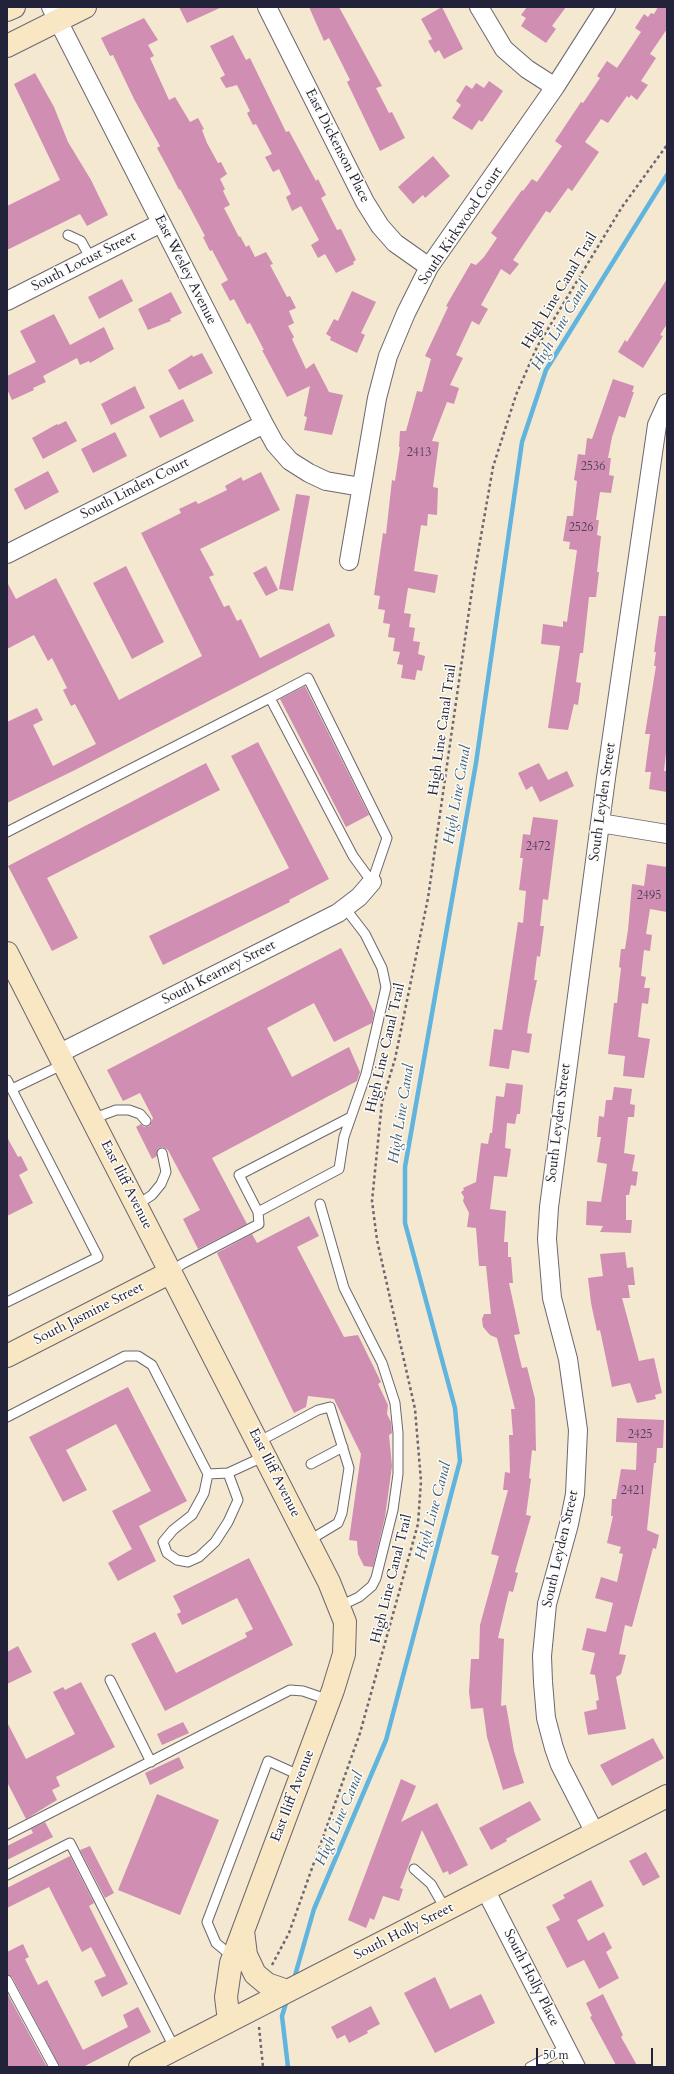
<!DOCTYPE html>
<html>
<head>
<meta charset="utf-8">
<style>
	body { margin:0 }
	#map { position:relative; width:674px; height:2074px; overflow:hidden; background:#f4e8d1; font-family:Cardo,serif }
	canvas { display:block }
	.frame { position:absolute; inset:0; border:8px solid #22223b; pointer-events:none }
	.scale { position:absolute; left:536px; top:2048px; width:117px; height:18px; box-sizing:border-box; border:2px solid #22223b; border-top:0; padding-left:5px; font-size:12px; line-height:14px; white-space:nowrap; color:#22223b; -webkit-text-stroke:3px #fdfcf7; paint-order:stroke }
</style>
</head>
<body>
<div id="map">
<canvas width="674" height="2074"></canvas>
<div class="frame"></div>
<div class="scale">50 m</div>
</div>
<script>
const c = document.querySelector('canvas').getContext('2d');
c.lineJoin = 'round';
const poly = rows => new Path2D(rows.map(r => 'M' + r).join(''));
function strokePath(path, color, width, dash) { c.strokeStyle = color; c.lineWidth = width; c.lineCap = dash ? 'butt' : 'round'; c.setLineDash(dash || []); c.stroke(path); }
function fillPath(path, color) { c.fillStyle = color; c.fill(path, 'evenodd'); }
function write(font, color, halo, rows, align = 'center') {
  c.font = font + ' Cardo,serif'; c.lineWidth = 3; c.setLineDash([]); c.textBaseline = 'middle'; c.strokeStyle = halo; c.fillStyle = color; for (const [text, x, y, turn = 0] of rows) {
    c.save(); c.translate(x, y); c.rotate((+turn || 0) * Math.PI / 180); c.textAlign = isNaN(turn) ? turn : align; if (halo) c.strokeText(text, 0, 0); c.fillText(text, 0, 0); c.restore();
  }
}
const stream = poly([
	[294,1979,314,1909,386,1740,460,1461,455,1408,405,1223,405,1167,476,763,522,442,546,370,667,175],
	[287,2000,282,2016,288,2067]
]);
const building = poly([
	[179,7,222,7,187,23],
	[309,7,339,7,382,86,376,88,389,113,392,112,405,138,380,151,347,82,350,80,329,38,324,41],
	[442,7,463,49,444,59,439,50,435,53,428,41,432,39,421,19],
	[527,7,566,7,552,26,556,29,546,43,521,26,526,18,521,15],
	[658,7,667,7,667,29,650,54,656,58,641,81,648,85,637,100,631,95,629,98,627,96,608,123,601,119,585,142,599,152,572,191,568,188,550,213,546,211,513,260,519,264,510,275,501,269,481,305,488,309,479,325,472,321,456,355,463,358,450,385,459,388,454,404,447,402,432,441,439,442,433,487,438,488,437,515,428,514,427,526,421,525,414,571,438,575,435,593,408,588,404,613,411,614,409,627,415,628,413,641,420,642,418,654,425,656,422,671,417,670,415,680,401,678,403,665,397,664,400,652,393,651,395,638,388,637,390,624,383,623,385,610,378,609,380,596,374,595,383,533,386,534,392,480,395,481,400,447,399,447,400,431,406,431,417,391,422,392,431,359,425,356,448,307,446,306,471,263,476,265,484,257,497,238,491,233,522,190,523,191,532,179,537,182,562,146,555,141,581,102,583,103,600,78,597,76,607,61,617,68,641,32,635,28,644,14,648,17,651,13,654,14],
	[144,18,158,40,148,45,154,56,150,58,169,100,175,97,190,122,198,118,204,129,202,130,207,143,218,163,221,162,227,174,220,179,225,189,223,191,230,205,224,208,239,237,240,236,246,247,249,245,255,257,266,252,273,264,270,265,287,297,290,296,296,308,289,311,294,323,288,326,294,337,292,339,306,369,314,363,329,392,343,395,332,435,304,430,307,417,304,416,310,386,287,397,262,350,264,350,250,323,247,324,234,299,230,301,221,284,228,280,212,250,210,251,203,237,205,236,180,189,179,190,170,172,157,148,160,146,134,99,113,55,110,56,101,38],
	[233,35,246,60,250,58,286,132,289,131,316,181,318,179,326,195,321,198,337,230,341,229,356,260,353,262,354,264,336,273,325,254,318,258,311,245,319,240,301,206,292,211,286,197,291,194,279,169,273,172,265,157,272,154,256,124,253,125,247,113,250,111,237,85,226,88,220,78,225,75,210,46],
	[35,73,54,107,68,142,91,180,108,215,87,226,80,214,7,250,7,206,60,180,14,84],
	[489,81,503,91,482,122,479,120,472,130,452,118,461,105,456,101,466,85,472,89,476,83,484,88],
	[433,156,450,176,425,198,423,195,413,204,398,187],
	[122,279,133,301,99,319,88,297],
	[667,279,667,324,660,335,663,336,643,368,618,352,625,340,627,342],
	[352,291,376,302,361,333,365,335,357,353,330,340,331,337,326,334,334,319,338,321],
	[171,292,182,313,170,319,171,321,148,330,138,309],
	[54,314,70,345,104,327,114,349,90,363,89,361,80,365,77,358,43,376,46,382,33,388,34,390,12,400,7,389,7,376,36,362,20,331],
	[202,353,213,373,179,390,168,370,192,355,193,357],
	[613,379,634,386,632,392,634,392,625,418,619,416,612,437,608,458,611,458,609,475,614,476,611,493,600,492,596,520,599,520,597,535,601,536,597,572,599,572,596,597,589,597,583,653,580,653,576,682,581,683,578,705,574,704,568,730,548,728,560,646,541,644,543,624,563,627,563,621,567,622,577,550,569,549,570,542,563,541,567,516,573,516,577,481,574,480,578,454,585,455,587,438,592,439],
	[135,386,145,408,111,425,101,404],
	[183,399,194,421,160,438,149,416],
	[66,421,77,441,43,459,32,438,57,424,58,425],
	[115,432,127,456,93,473,81,449],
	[48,471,59,492,25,510,14,489],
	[261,472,280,510,200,549,214,575,209,577,224,607,229,605,237,621,241,619,260,658,329,623,335,636,73,771,7,803,7,722,37,708,43,720,33,725,53,766,96,744,75,704,71,706,63,690,67,688,52,658,48,661,34,635,7,649,7,582,16,599,56,578,119,700,202,656,141,533,181,513,179,509,196,501,198,504,227,490,225,486,241,477,243,481],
	[296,494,310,496,293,591,279,589],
	[126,566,164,642,132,659,93,583],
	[266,566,278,590,266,596,253,573],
	[659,616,667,616,667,744,664,771,667,771,667,792,649,789,651,772,645,772,650,734,645,734,656,666,654,666,656,652,654,652],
	[305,686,369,815,346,827,280,699],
	[258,742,329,879,289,900,290,902,163,965,149,936,289,868,231,756],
	[206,763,220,790,47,878,78,938,52,951,8,866],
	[539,763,548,780,567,771,574,786,540,802,532,786,526,790,518,773],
	[533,817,558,820,548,900,543,899,540,926,544,926,540,957,537,956,534,980,537,980,529,1019,527,1033,532,1034,529,1053,512,1050,509,1069,489,1066,494,1029,502,1030,518,922,523,923,526,891,519,890,523,858,520,858,523,834,530,835],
	[647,864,667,867,667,912,650,909,646,934,652,935,650,951,644,950,641,976,646,977,644,988,650,988,648,1004,642,1003,638,1037,650,1039,644,1078,623,1076,625,1056,608,1054,614,1003,617,1003,621,968,619,967,621,949,625,949,628,930,632,884,644,886],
	[341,948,374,1012,372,1023,334,1042,314,1003,267,1028,292,1077,349,1047,360,1072,357,1081,212,1158,247,1224,198,1249,183,1219,200,1210,168,1150,163,1147,158,1148,157,1156,152,1159,136,1127,141,1124,144,1127,150,1126,153,1118,140,1093,123,1101,107,1070],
	[506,1083,523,1085,520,1114,517,1114,515,1124,507,1123,505,1148,511,1149,507,1177,494,1176,490,1209,506,1211,504,1242,508,1242,508,1257,511,1257,513,1283,509,1283,520,1334,514,1335,522,1368,527,1367,535,1399,536,1451,532,1450,529,1478,531,1479,526,1515,531,1516,515,1572,518,1573,513,1592,509,1591,498,1638,504,1639,501,1706,506,1705,514,1751,524,1783,503,1790,487,1737,483,1708,471,1709,469,1692,471,1659,479,1659,480,1625,499,1556,491,1554,508,1490,503,1490,505,1472,510,1473,509,1435,513,1435,511,1409,515,1409,497,1338,490,1335,483,1327,482,1319,484,1314,491,1314,486,1266,479,1266,476,1228,467,1227,469,1213,463,1201,464,1197,461,1192,464,1190,463,1188,476,1182,481,1143,488,1144,490,1133,492,1133,496,1096,504,1097],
	[614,1087,632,1089,630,1104,635,1105,634,1117,628,1117,624,1153,635,1155,632,1171,638,1172,636,1186,631,1185,629,1195,626,1195,626,1220,632,1220,631,1233,600,1232,603,1226,586,1225,587,1201,601,1202,607,1164,597,1162,601,1137,597,1137,599,1116,604,1117,606,1100,612,1100],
	[7,1137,18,1157,21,1156,28,1170,19,1175,33,1203,7,1216],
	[309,1216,319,1236,297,1247,344,1337,358,1335,381,1382,378,1384,388,1405,387,1414,391,1422,392,1433,389,1435,392,1466,385,1517,373,1567,364,1566,358,1554,357,1541,349,1540,361,1454,334,1399,308,1396,306,1407,294,1413,217,1253,252,1234,257,1243],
	[625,1252,627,1268,633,1267,635,1285,628,1285,630,1298,622,1298,639,1361,654,1358,662,1393,655,1395,656,1399,637,1403,630,1383,612,1387,600,1330,597,1331,591,1303,588,1278,603,1276,600,1254],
	[128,1387,187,1501,139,1526,156,1561,118,1581,108,1563,132,1549,112,1511,151,1491,116,1424,66,1450,87,1490,63,1502,29,1437],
	[617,1418,664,1420,663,1448,657,1448,656,1463,654,1463,647,1530,659,1535,656,1549,653,1548,632,1627,625,1625,619,1654,626,1655,621,1674,616,1677,626,1729,588,1735,584,1712,597,1709,596,1701,599,1700,595,1675,590,1674,595,1653,582,1650,587,1628,606,1632,613,1603,595,1598,601,1577,617,1582,623,1554,619,1553,621,1547,607,1543,613,1516,611,1516,612,1499,616,1499,621,1469,636,1470,637,1443,616,1442],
	[249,1558,293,1645,165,1711,131,1644,155,1632,176,1673,247,1637,245,1633,253,1629,237,1598,182,1625,177,1614,181,1612,173,1596],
	[18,1646,32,1672,7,1684,7,1652],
	[81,1682,115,1747,56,1777,60,1786,52,1790,57,1800,26,1819,7,1782,7,1722,26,1759,75,1734,53,1692,63,1687,65,1690],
	[183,1722,189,1733,162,1745,157,1734],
	[653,1738,664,1758,612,1786,600,1765],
	[179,1757,184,1768,150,1785,145,1773],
	[401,1779,416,1786,401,1822,437,1803,468,1865,449,1875,448,1871,443,1873,422,1830,400,1888,403,1889,399,1901,383,1896,374,1920,370,1918,366,1928,348,1920],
	[157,1794,219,1820,180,1915,118,1890],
	[530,1801,541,1820,506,1839,507,1841,491,1850,479,1828],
	[45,1822,53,1837,7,1860,7,1846,33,1833,31,1829],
	[90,1846,114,1893,105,1898,80,1850],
	[646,1852,660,1877,643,1886,629,1861],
	[70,1856,94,1903,89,1906,128,1984,102,1997,94,1981,106,1976,91,1947,82,1952,49,1887,7,1908,7,1888],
	[591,1880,604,1906,577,1920,588,1941,604,1932,612,1948,606,1952,619,1978,599,1989,584,1960,567,1968,546,1927,560,1920,552,1905,565,1898,563,1895],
	[23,1944,29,1957,25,1959,38,1985,47,1980,83,2050,128,2027,123,2015,138,2007,151,2032,83,2067,60,2067,12,1977,7,1974,7,1952],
	[435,1977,450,2009,481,1994,495,2023,435,2053,404,1993],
	[7,1993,47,2067,7,2067],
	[603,1994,623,2035,621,2037,638,2067,617,2067,590,2017,592,2016,586,2003],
	[371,2006,380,2024,367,2031,368,2033,349,2043,345,2035,337,2039,331,2027]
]);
const path = poly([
	[272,1965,289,1933,360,1733,418,1524,421,1481,415,1409,377,1240,372,1201,382,1102,395,1059,428,898,474,576,493,467,516,395,537,347,622,207,667,145],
	[259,2027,263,2067]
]);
const lane = poly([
	[68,235,81,241,91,259],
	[270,698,308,678,387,838,372,882],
	[7,832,270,698,353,856,372,882],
	[7,1080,98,1257,7,1302],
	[12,1089,64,1064],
	[92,1119,116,1110,129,1110,140,1114,146,1121],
	[320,1204,344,1288,382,1363,395,1403,398,1433,398,1474,393,1510,376,1578,372,1586,359,1597,340,1606],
	[137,1205,152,1195,161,1184,166,1172,162,1153],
	[258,1212,239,1175,351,1117],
	[171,1272,182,1264,259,1224,258,1212,339,1169,344,1137,366,1074,386,987,382,968,365,934,345,908],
	[7,1417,125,1356,138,1356,152,1365,208,1474,228,1473,265,1456],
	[258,1442,318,1410,330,1407,349,1468,342,1513,338,1523,308,1541],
	[311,1464,343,1447],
	[208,1474,204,1493,192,1515,173,1530,163,1542,167,1553,177,1560,188,1562,199,1557,215,1542,228,1522,238,1500,228,1473],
	[110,1680,151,1762],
	[7,1835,290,1690,303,1691,329,1700],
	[414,1869,431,1884,446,1910],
	[7,1875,70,1843,175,2049],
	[233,1957,216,1943,207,1922,268,1761,301,1776],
	[7,1980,54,2067],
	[530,2067,566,2048]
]);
const street = poly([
	[51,7,264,424,275,444,290,461,309,473,326,481,361,487],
	[267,7,365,202,380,226,395,243,429,267],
	[479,7,504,49,527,69,555,87],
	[7,301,161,223],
	[7,554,264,424],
	[349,561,377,398,388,356,406,313,429,267,555,87,606,7],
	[600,823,667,834],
	[58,1054,338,913,359,897,372,882],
	[595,1833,560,1765,554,1748,546,1718,543,1682,542,1656,547,1604,569,1524,575,1494,578,1430,568,1359,552,1298,547,1239,549,1207,606,778,657,425,667,403],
	[485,1889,576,2067]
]);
const secondary = poly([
	[7,10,14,7],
	[7,46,85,7],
	[7,953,329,1582,345,1622,344,1654,333,1690,231,1963,226,1997,229,2021],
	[7,1356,171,1272],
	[243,1931,246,1955,255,1974,267,1984,287,1991],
	[140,2067,667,1796]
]);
const numberNames = [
	["2413",419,453],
	["2536",593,467],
	["2526",581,528],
	["2472",538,847],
	["2495",649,896],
	["2425",640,1435],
	["2421",633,1491]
];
const streetNames = [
	["East Dickenson Place",337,146,63],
	["South Kirkwood Court",461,226,-56],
	["South Locust Street",84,262,-27],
	["East Wesley Avenue",185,270,63],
	["High Line Canal Trail",560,291,-59],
	["South Linden Court",135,489,-27],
	["High Line Canal Trail",443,730,-82],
	["South Leyden Street",603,802,-82],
	["South Kearney Street",219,973,-27],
	["High Line Canal Trail",386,1048,-77],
	["South Leyden Street",559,1123,-83],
	["East Iliff Avenue",126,1185,63],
	["South Jasmine Street",89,1314,-27],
	["East Iliff Avenue",274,1473,63],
	["South Leyden Street",561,1549,-77],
	["High Line Canal Trail",392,1579,-76],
	["East Iliff Avenue",293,1796,-69],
	["South Holly Street",404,1932,-27],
	["South Holly Place",531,1978,63]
];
const waterNames = [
	["High Line Canal",561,326,-60],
	["High Line Canal",458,795,-80],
	["High Line Canal",402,1114,-81],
	["High Line Canal",434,1511,-75],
	["High Line Canal",340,1819,-67]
];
strokePath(stream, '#61b4dd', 4.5);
fillPath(building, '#d08eb3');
strokePath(lane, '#6c6770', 11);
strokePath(street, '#6c6770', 20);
strokePath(secondary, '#6c6770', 24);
strokePath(path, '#6c6770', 2.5, [3, 3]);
strokePath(lane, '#fff', 9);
strokePath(street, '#fff', 18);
strokePath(secondary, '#f9e7c3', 22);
write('12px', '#4e3d59', null, numberNames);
write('14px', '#22223b', '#fdfcf7', streetNames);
write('italic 15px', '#3b5c7c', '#fdfcf7', waterNames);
</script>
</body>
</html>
